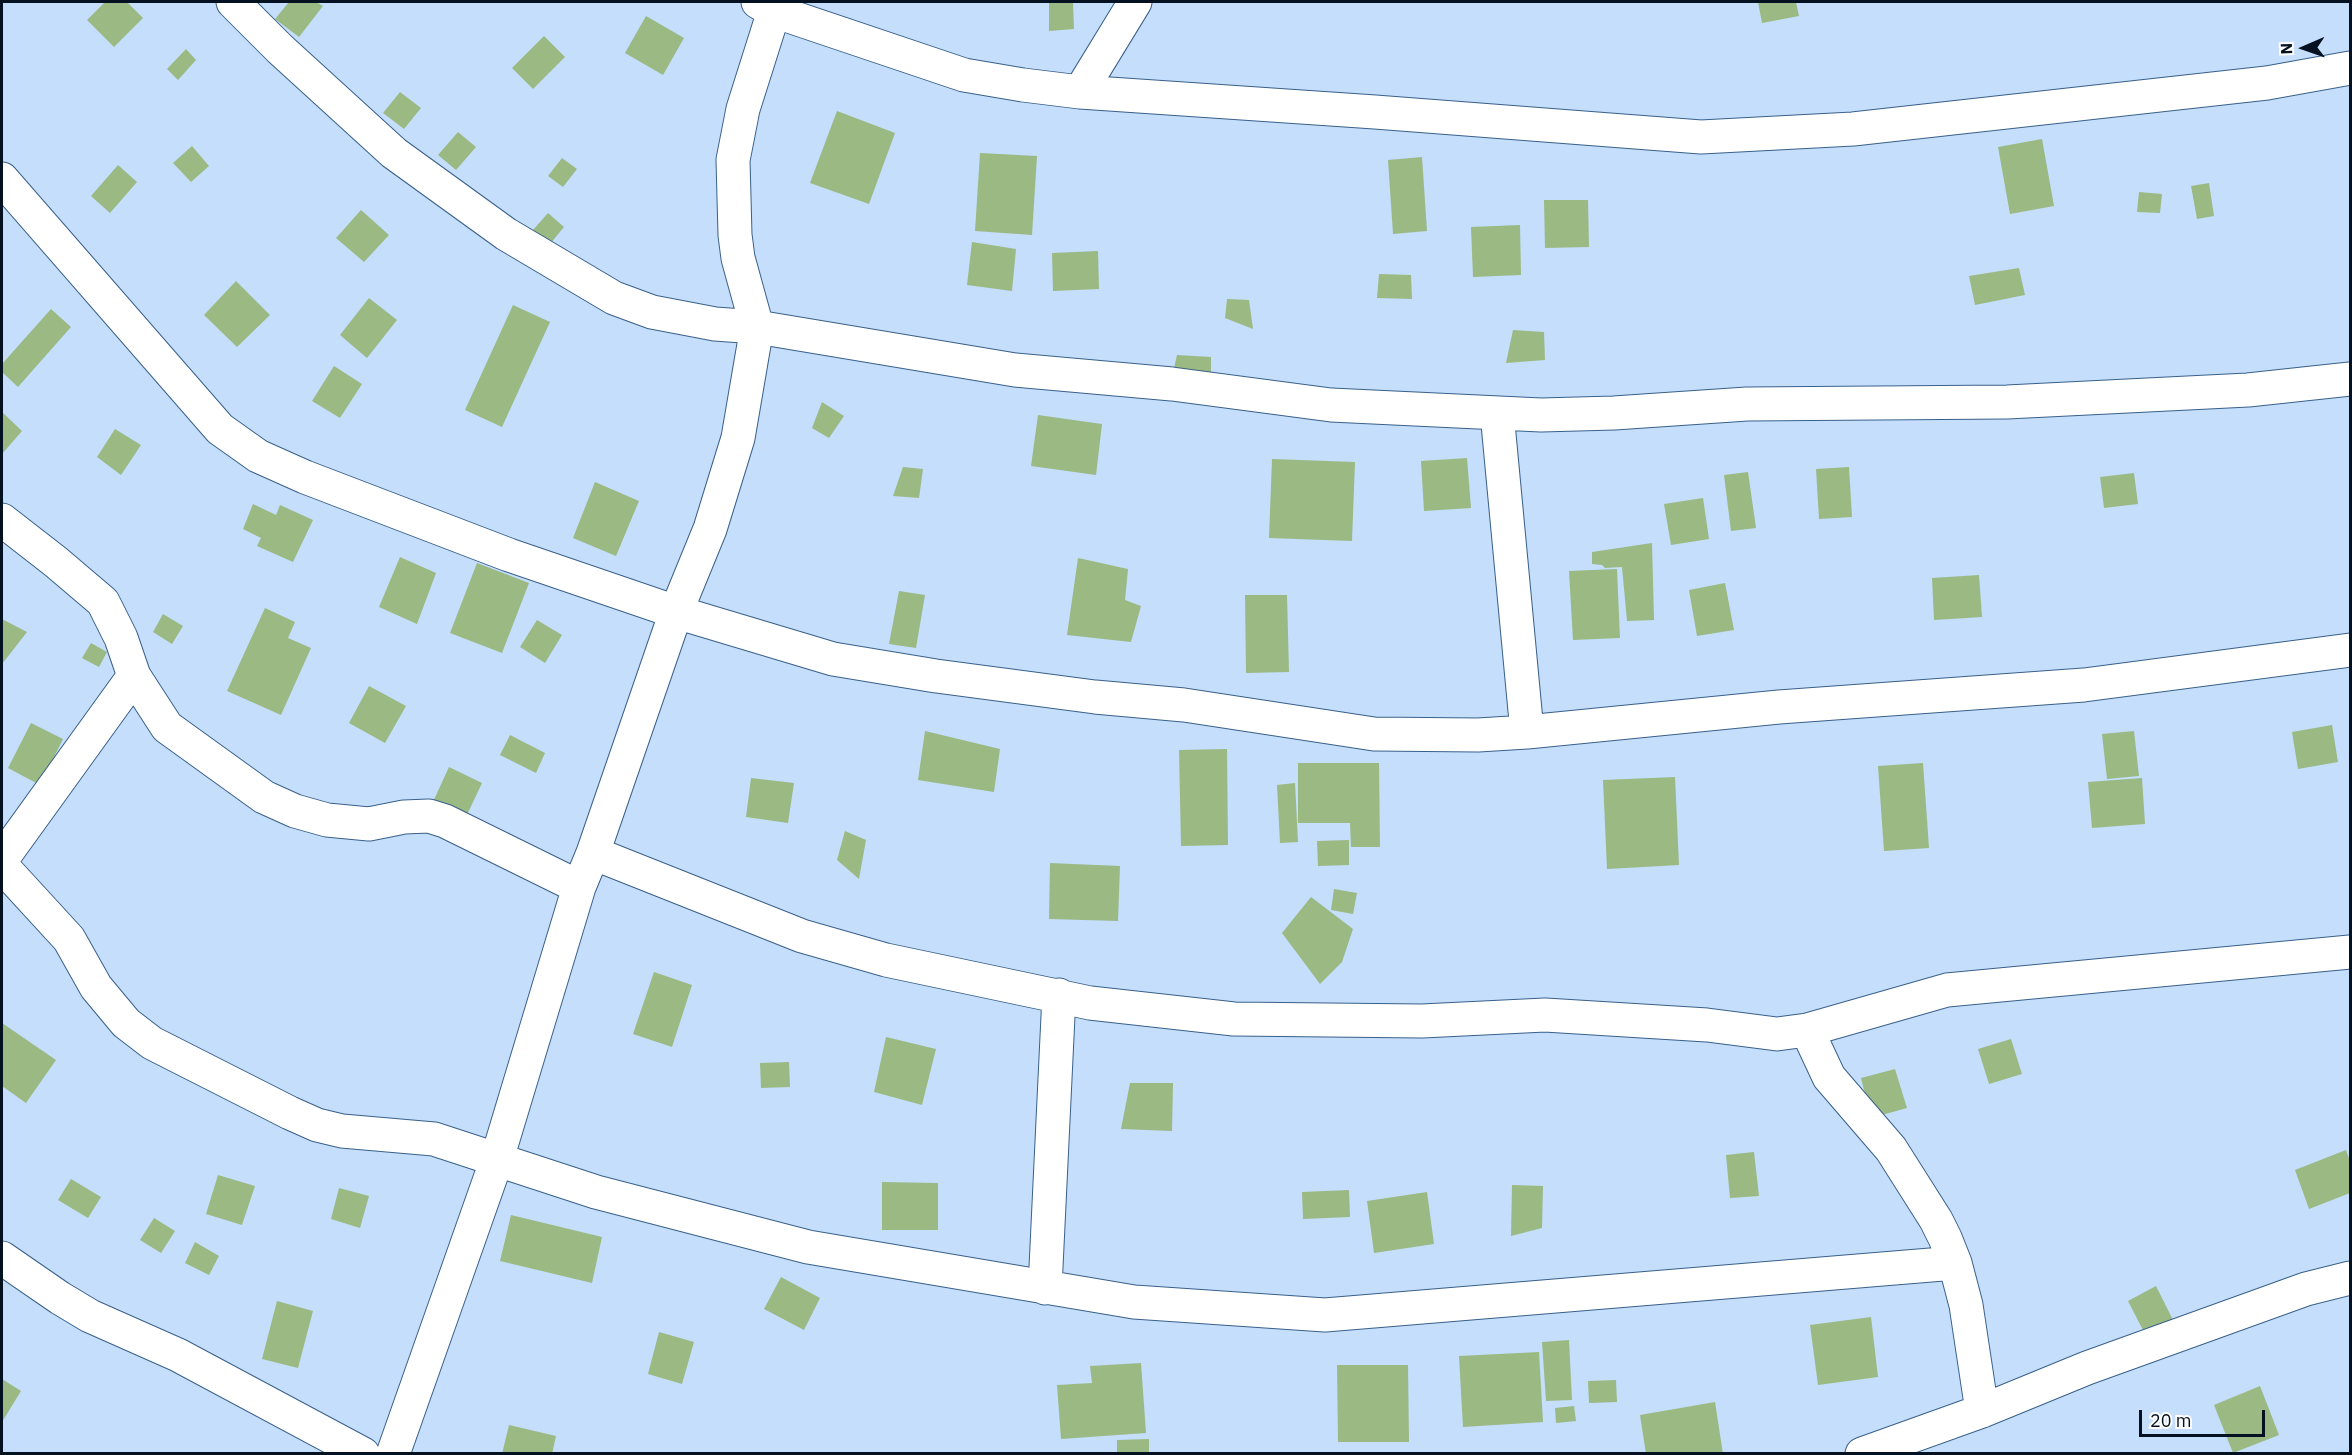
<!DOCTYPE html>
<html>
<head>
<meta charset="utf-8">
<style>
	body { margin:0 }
	#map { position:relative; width:2352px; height:1455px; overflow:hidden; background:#c4defb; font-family:"IBM Plex Sans",sans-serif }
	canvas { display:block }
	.frame { position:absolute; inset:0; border:3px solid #031121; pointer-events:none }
	.north { position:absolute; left:2274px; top:18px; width:60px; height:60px; -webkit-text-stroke:4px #fcfcfc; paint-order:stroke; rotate:268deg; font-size:16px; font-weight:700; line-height:24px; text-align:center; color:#031121 }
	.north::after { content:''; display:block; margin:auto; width:21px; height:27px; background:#031121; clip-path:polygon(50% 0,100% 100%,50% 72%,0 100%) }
	.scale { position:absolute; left:2139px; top:1410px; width:126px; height:27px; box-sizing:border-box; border:3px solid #031121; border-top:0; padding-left:8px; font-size:18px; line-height:21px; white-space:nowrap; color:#031121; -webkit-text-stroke:4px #fcfcfc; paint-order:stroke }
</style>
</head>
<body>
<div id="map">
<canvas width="2352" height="1455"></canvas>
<div class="frame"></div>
<div class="north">N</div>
<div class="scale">20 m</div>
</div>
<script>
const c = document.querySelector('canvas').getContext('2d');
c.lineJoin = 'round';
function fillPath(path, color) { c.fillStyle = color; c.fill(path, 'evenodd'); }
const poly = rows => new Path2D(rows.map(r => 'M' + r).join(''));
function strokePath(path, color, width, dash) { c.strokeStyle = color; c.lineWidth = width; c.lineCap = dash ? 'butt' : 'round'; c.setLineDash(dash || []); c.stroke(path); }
const building = poly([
	[105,2,127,2,143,18,114,47,87,20],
	[289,2,316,2,323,6,299,37,275,19],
	[1049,2,1073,2,1074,29,1049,31],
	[1758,2,1796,2,1799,16,1762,23],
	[646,16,684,38,663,75,625,53],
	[544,36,565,57,533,89,512,68],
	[186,49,196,60,178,80,167,69],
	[400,92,421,108,404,129,383,113],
	[837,111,895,133,869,204,810,183],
	[458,132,476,147,456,170,438,155],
	[2042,139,2054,206,2010,214,1998,147],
	[192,146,209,166,191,182,173,163],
	[980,153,1037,156,1032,235,975,231],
	[1422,157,1427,231,1393,234,1388,160],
	[562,158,577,169,563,187,548,176],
	[118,165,137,182,110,213,91,196],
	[2209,183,2214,216,2197,219,2191,186],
	[2139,192,2162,194,2160,213,2137,212],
	[1544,200,1588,200,1589,247,1545,248],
	[361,210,389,235,364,262,336,238],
	[548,213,564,227,550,244,533,230],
	[1520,225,1521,275,1473,277,1471,227],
	[972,242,1016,249,1012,291,967,285],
	[1098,251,1099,289,1053,291,1052,253],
	[2019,268,2025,295,1975,305,1969,276],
	[1379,274,1411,275,1412,299,1377,298],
	[236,281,270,315,237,347,204,315],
	[369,298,397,320,367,358,340,335],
	[1227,299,1249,300,1253,329,1225,318],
	[513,305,550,322,502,427,465,410],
	[51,309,71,327,18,387,2,372,2,364],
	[1513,330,1544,332,1545,360,1506,363],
	[1177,355,1211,357,1211,377,1174,368],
	[334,366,362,384,340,418,312,401],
	[822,402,844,416,829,438,812,428],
	[2,412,22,431,2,454],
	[1038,415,1102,424,1096,475,1031,466],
	[115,429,141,445,121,475,97,457],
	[1467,458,1471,508,1424,511,1421,461],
	[1272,459,1355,462,1352,541,1269,538],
	[903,467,923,469,919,498,893,496],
	[1849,467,1852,517,1819,519,1816,469],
	[1748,472,1756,528,1731,531,1724,475],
	[2134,473,2138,504,2104,508,2100,477],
	[595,482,639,501,616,556,573,538],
	[1703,498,1709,539,1671,545,1664,504],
	[253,504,276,515,280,505,313,520,293,562,257,546,261,538,243,529],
	[1652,543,1654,620,1627,621,1622,567,1605,568,1602,565,1592,564,1592,552],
	[400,557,436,573,417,624,379,607],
	[1078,558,1128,569,1125,600,1141,606,1131,642,1067,635],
	[477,563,529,583,502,653,450,633],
	[1617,569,1620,638,1573,640,1569,571],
	[1979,575,1982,617,1934,620,1932,578],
	[1725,583,1734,630,1697,636,1689,590],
	[899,591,925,595,916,648,889,644],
	[1245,595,1287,595,1289,672,1246,673],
	[265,608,295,622,288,638,311,648,281,715,227,691],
	[163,614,183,626,172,644,153,632],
	[2,619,27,632,2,664],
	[537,620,562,635,545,663,520,647],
	[91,643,107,652,99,667,82,658],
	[369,686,406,706,385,743,349,723],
	[31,723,63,739,40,785,8,768],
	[2332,725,2338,762,2298,769,2292,732],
	[925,731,1000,749,994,792,918,780],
	[2134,731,2139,776,2107,779,2102,734],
	[510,735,545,753,536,773,500,755],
	[1227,749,1228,845,1181,846,1179,750],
	[1298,763,1379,763,1380,847,1351,847,1350,823,1298,823],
	[1923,763,1929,848,1884,851,1878,766],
	[449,767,482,783,465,819,432,804],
	[1675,777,1679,865,1607,869,1603,780],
	[751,778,794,783,788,823,746,817],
	[2142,778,2145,824,2092,828,2088,782],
	[1295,783,1298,842,1280,843,1277,785],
	[845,831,866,840,859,879,837,860],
	[1349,840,1349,865,1318,866,1317,841],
	[1050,863,1120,866,1118,921,1049,919],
	[1334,889,1357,893,1353,914,1331,910],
	[1311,897,1353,929,1342,962,1320,984,1282,933],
	[654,972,692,985,672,1047,633,1034],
	[2,1023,56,1060,26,1103,2,1086],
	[886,1037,936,1049,922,1105,874,1092],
	[2011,1039,2022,1074,1989,1084,1978,1049],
	[789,1062,790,1087,761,1088,760,1063],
	[1895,1069,1907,1108,1871,1118,1861,1078],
	[1130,1083,1173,1083,1172,1131,1121,1129],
	[2346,1150,2350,1161,2350,1193,2309,1209,2295,1170],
	[1754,1152,1759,1196,1730,1198,1726,1155],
	[218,1175,255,1186,242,1225,206,1214],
	[71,1179,101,1197,88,1218,58,1200],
	[882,1182,938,1183,938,1230,882,1230],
	[1512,1185,1543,1186,1542,1228,1511,1236],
	[339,1188,369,1196,360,1228,331,1219],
	[1349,1190,1350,1217,1303,1219,1302,1192],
	[1427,1192,1434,1244,1374,1253,1367,1201],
	[511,1215,602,1237,592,1283,500,1261],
	[154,1218,175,1231,161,1253,140,1240],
	[195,1242,219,1256,209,1275,185,1263],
	[781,1277,820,1298,804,1330,764,1309],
	[2156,1286,2174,1322,2146,1336,2128,1301],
	[277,1301,313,1311,298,1368,262,1359],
	[1871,1317,1878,1377,1818,1385,1810,1325],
	[659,1332,694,1342,682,1384,648,1374],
	[1569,1340,1572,1400,1546,1401,1542,1342],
	[1539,1352,1543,1422,1463,1427,1459,1356],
	[1141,1363,1146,1433,1061,1439,1057,1385,1092,1383,1090,1366],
	[1337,1365,1408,1365,1409,1442,1338,1442],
	[2,1379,21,1391,2,1422],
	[1616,1380,1617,1402,1589,1403,1588,1381],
	[2260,1386,2279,1435,2233,1453,2214,1405],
	[1715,1402,1723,1454,1646,1454,1640,1415],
	[1574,1406,1576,1421,1556,1423,1555,1408],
	[509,1425,556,1436,552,1454,502,1454],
	[1149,1439,1149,1454,1117,1454,1117,1440]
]);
const minor = poly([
	[233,2,280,49,394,153,506,234,614,298,652,312,715,324,757,327,1015,370,1172,384,1331,405,1541,415,1614,413,1747,404,2007,402,2248,390,2350,379],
	[758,2,774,11,964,75,1023,85,1080,92,1375,112,1701,137,1853,129,2267,83,2350,68],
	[1080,92,1135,2],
	[2,179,220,429,258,456,305,477,509,555,676,612,833,659,936,676,1095,697,1184,705,1374,734,1478,735,1527,732,1779,707,2084,685,2350,650],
	[1497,413,1527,732],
	[2,520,56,562,103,602,121,638,134,676,167,727,264,797,295,811,327,820,369,824,404,817,429,816,445,821,579,887],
	[593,853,802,936,886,960,1090,1003,1234,1019,1422,1021,1545,1015,1707,1025,1777,1034,1807,1030,1947,990,2350,952],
	[2,859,134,676],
	[2,866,69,939,96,987,126,1023,152,1043,290,1113,317,1125,342,1131,434,1139,596,1192,808,1247,1134,1302,1325,1315,1955,1263],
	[1807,1030,1829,1077,1891,1149,1936,1220,1945,1238,1955,1263,1966,1305,1982,1411],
	[2,1258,60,1298,90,1316,178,1355,363,1454],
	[1045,1288,1059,995],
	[393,1454,497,1159,579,887,593,853,676,612,710,529,738,438,757,327,738,258,735,235,733,160,743,109,774,11,780,2],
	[1862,1454,1982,1411,2087,1368,2306,1289,2350,1278]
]);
fillPath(building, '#9bb983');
strokePath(minor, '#39608a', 35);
strokePath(minor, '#fff', 33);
</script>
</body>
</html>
